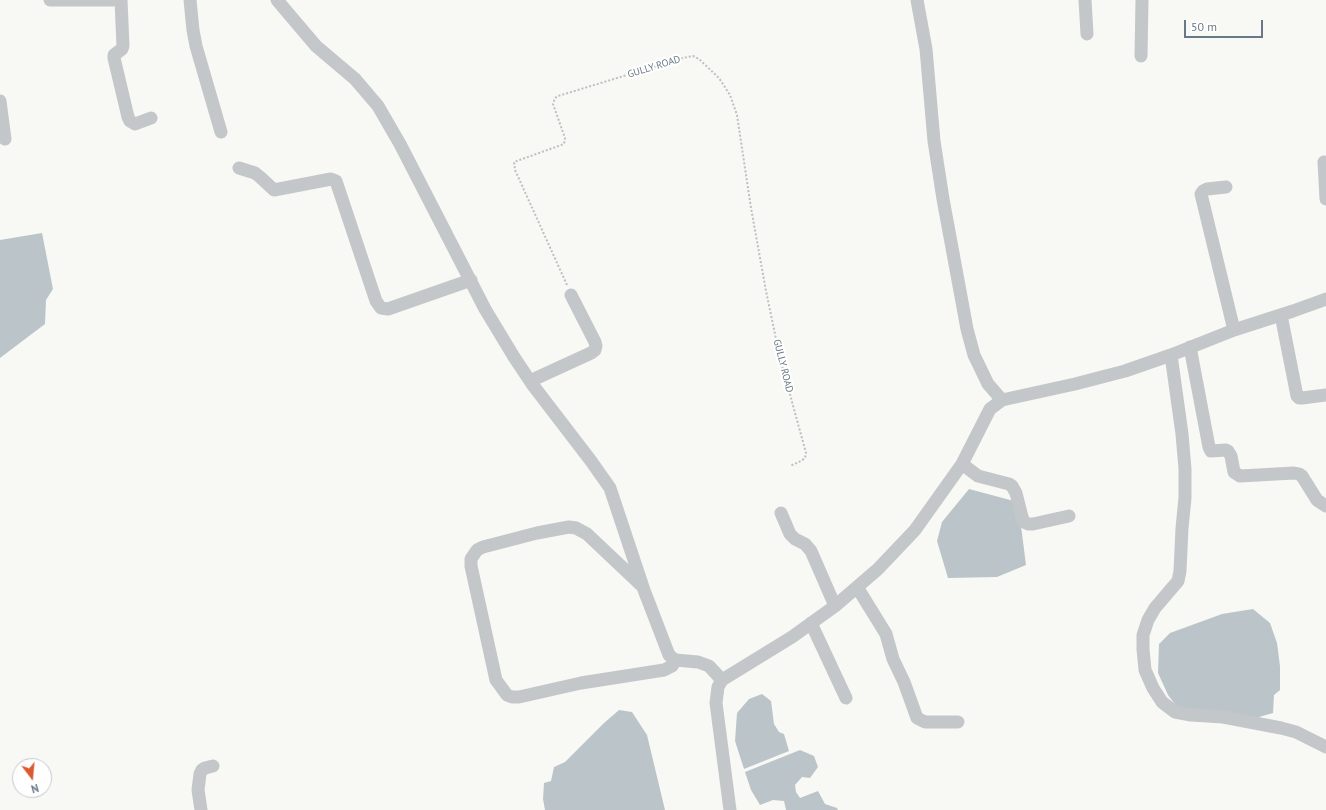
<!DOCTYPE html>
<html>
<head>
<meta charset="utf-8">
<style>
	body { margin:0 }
	#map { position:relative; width:1326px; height:810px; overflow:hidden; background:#f8f8f5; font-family:"PT Sans",sans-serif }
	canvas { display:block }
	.north { position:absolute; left:12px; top:758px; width:40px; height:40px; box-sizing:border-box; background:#fff; border:1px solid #c3c9ce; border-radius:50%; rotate:164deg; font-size:11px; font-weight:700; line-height:16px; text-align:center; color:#687885 }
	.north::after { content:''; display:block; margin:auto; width:14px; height:18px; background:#dc5831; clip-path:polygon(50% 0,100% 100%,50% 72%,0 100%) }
	.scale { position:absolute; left:1184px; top:20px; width:79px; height:18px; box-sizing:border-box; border:2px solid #687885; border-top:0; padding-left:5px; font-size:12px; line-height:14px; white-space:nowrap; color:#687885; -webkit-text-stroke:3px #fff; paint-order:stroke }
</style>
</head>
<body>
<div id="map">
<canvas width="1326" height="810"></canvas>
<div class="north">N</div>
<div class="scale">50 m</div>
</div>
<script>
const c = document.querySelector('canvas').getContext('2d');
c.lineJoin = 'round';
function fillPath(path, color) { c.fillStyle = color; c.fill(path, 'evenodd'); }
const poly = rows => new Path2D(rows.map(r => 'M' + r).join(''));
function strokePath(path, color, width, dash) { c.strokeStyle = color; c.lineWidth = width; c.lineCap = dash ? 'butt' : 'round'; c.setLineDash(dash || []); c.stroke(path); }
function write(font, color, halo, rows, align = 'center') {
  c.font = font + ' "PT Sans",sans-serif'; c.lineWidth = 4; c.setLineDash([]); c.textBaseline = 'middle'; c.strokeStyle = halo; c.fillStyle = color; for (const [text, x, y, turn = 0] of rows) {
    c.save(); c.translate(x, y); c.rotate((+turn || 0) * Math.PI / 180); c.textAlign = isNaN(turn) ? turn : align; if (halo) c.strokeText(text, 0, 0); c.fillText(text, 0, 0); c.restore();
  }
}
const water = poly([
	[42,233,53,289,46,300,45,324,0,358,0,240],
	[969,489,1014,501,1019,510,1026,565,997,577,948,578,937,541,942,522],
	[1253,609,1270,623,1277,643,1280,666,1280,690,1274,695,1273,713,1245,721,1187,720,1168,695,1158,673,1159,644,1170,633,1222,614],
	[762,694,771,701,774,724,779,732,784,734,789,751,744,769,735,741,737,713,749,699],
	[619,710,632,712,647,735,665,810,545,810,543,799,544,783,551,781,554,767,565,762,604,723],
	[800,750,814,756,818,767,810,778,802,777,795,785,796,792,800,798,818,791,825,804,837,808,838,810,786,810,784,801,773,800,760,805,751,790,745,772]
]);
const path = poly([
	[567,285,515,170,514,162,564,144,565,138,553,104,555,98,558,96,683,58,693,56,699,59,719,78,730,95,737,115,751,208,766,291,780,358,806,453,805,458,801,461,790,466]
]);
const street = poly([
	[50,0,113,0],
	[121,0,123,46,122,49,114,55,114,58,128,117,130,121,135,124,151,118],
	[190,0,193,30,196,46,221,132],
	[277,0,316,46,355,79,378,106,400,144,485,309,514,357,532,384,591,461,610,488,644,590,669,655,675,660,698,662,709,666,722,680],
	[917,0,926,49,934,141,943,199,967,329,974,355,988,384,1002,400],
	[1085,0,1087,34],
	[1141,56,1142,0],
	[0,101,5,139],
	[1324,162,1326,199],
	[239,168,255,173,260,177,274,190,331,179,336,181,376,301,381,308,388,309,471,280],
	[1226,187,1207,189,1203,191,1201,194,1234,330],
	[1281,315,1297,396,1299,398,1302,398,1326,395],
	[1190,347,1209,447,1211,451,1226,450,1228,451,1231,456,1234,472,1240,476,1294,473,1299,474,1302,476,1317,500,1326,506],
	[1171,355,1182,434,1185,469,1185,498,1182,528,1180,571,1178,581,1155,608,1148,620,1143,635,1143,649,1145,670,1153,688,1162,702,1175,712,1191,715,1223,717,1281,728,1296,732,1326,747],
	[530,381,591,353,595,350,596,346,595,342,571,295],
	[962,464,978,476,1009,484,1012,486,1016,493,1022,517,1024,522,1028,524,1033,524,1069,516],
	[781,513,790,534,795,539,805,544,811,551,835,606],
	[641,585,587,534,576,528,569,527,537,533,483,547,477,550,471,559,471,566,496,680,507,695,512,697,519,697,581,683,664,670,672,666,675,660],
	[857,587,886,634,893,659,904,682,917,718,925,722,958,722],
	[811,623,846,698],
	[201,810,198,790,200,774,202,770,205,768,213,766],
	[730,810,716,703,718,687,722,680,792,637,835,606,878,569,915,530,962,464,990,409,1002,400,1075,384,1125,371,1171,355,1234,330,1293,311,1326,299]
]);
const streetNames = [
	["GULLY ROAD",654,67,-17],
	["GULLY ROAD",783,366,76]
];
fillPath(water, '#bbc5c9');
strokePath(path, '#bdbfc1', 2, [2, 2]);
strokePath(street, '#c3c7ca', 13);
write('10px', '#687885', '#fff', streetNames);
</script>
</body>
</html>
